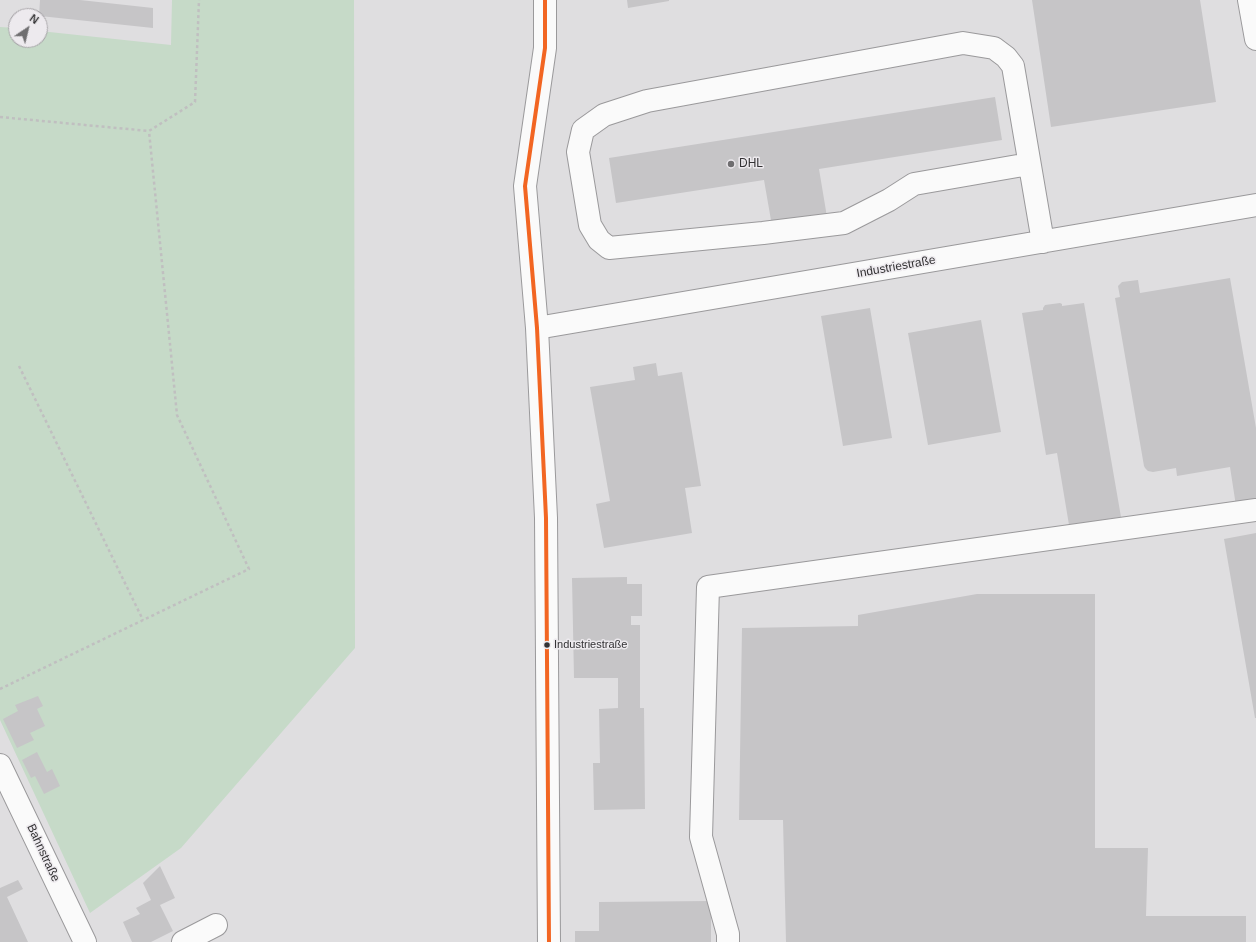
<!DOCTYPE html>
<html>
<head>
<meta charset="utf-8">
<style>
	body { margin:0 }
	#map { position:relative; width:1256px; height:942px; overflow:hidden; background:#dfdee0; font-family:Helvetica,sans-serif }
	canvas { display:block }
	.north { position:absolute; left:8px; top:8px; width:40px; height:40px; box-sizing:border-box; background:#edeaee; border:1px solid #a3a0a4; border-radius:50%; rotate:35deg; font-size:11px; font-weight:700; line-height:16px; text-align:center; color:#333234 }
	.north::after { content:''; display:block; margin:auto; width:14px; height:18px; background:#6f6e70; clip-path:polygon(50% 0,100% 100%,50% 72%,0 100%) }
</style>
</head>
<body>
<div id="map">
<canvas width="1256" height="942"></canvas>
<div class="north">N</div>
</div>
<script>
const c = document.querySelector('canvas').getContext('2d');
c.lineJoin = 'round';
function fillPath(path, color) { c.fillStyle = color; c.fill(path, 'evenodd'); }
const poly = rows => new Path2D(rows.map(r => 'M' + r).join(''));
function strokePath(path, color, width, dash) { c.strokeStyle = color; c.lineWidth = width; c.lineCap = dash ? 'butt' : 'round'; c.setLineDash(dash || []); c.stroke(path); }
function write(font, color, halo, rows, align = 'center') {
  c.font = font + ' Helvetica,sans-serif'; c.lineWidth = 3; c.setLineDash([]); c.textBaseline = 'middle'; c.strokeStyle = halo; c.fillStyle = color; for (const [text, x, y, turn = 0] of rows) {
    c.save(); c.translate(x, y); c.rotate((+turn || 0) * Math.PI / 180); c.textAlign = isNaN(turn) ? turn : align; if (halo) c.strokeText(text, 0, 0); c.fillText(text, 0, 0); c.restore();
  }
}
const green = poly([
	[172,0,354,0,355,648,181,848,90,913,0,720,0,27,16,28,16,40,40,40,40,31,171,45]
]);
const building = poly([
	[40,0,80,0,153,8,153,28,40,16,39,16],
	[627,0,669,0,669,1,628,8],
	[1032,0,1200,0,1216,102,1051,127],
	[995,97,1002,140,819,169,827,217,772,226,764,180,616,203,609,158],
	[1230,278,1256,428,1256,502,1236,506,1230,467,1177,476,1176,468,1153,472,1148,471,1145,468,1144,466,1115,298,1120,297,1118,286,1122,282,1138,280,1140,293],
	[1060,303,1062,304,1062,306,1084,303,1121,517,1069,525,1057,453,1046,455,1022,313,1043,310,1043,308,1045,305],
	[870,308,892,438,843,446,821,316],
	[981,320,1001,432,928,445,908,333],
	[656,363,658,376,682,372,701,486,685,488,692,533,604,548,596,504,610,501,590,387,635,380,633,367],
	[1256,533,1256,718,1255,718,1224,539],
	[627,577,627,584,642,584,642,616,631,616,631,625,640,625,640,708,644,708,645,809,594,810,593,763,600,763,599,709,618,708,618,678,574,678,572,578],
	[977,594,1095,594,1095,848,1148,848,1146,916,1246,916,1246,942,786,942,783,820,739,820,742,628,858,626,858,615],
	[38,696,43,706,37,709,45,726,30,733,34,740,17,748,3,719,18,711,15,705],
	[37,752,47,772,52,769,60,786,44,794,35,776,31,778,22,760],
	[160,866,175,898,160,905,173,931,151,942,132,942,123,922,140,914,136,908,151,900,143,883],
	[18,880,23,889,7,897,28,942,0,942,0,888],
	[711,901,711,942,575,942,575,931,599,931,599,902]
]);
const path = poly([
	[0,117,149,131,195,102,199,0],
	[19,366,143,620],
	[0,689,249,569,177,415,149,131]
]);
const minor = poly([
	[545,0,545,48,525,186,537,328,546,518,549,942],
	[1249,0,1256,39],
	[1029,164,914,184,889,200,844,223,763,233,609,248,599,240,590,225,578,152,583,130,604,115,647,101,963,43,994,48,1006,57,1013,66,1043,242],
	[537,328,1256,205],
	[0,765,85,942],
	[183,942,216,925],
	[728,942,728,934,701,837,708,587,1256,510]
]);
const bus1 = poly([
	[545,0,545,48,525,186,537,328,546,518,549,942]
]);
const markers = [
	[731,164,4,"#6f6e70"],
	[547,645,3.5,"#333234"]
];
const busNames = [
	["Industriestraße",554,645]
];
const poiNames = [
	["DHL",739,164]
];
const streetNames = [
	["Industriestraße",896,267,-10],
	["Bahnstraße",43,853,65]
];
fillPath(green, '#c6dac8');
fillPath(building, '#c6c5c7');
strokePath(minor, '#9a999b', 24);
strokePath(path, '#c0bfc0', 2.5, [3, 3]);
strokePath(minor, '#fafafa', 22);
strokePath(bus1, '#f26522', 4);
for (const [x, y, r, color] of markers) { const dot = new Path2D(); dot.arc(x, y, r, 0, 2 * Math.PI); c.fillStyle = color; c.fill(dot); strokePath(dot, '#edeaee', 1.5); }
write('11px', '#333234', '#edeaee', busNames, 'left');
write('12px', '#333234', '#edeaee', poiNames, 'left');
write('12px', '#333234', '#edeaee', streetNames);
</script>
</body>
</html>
